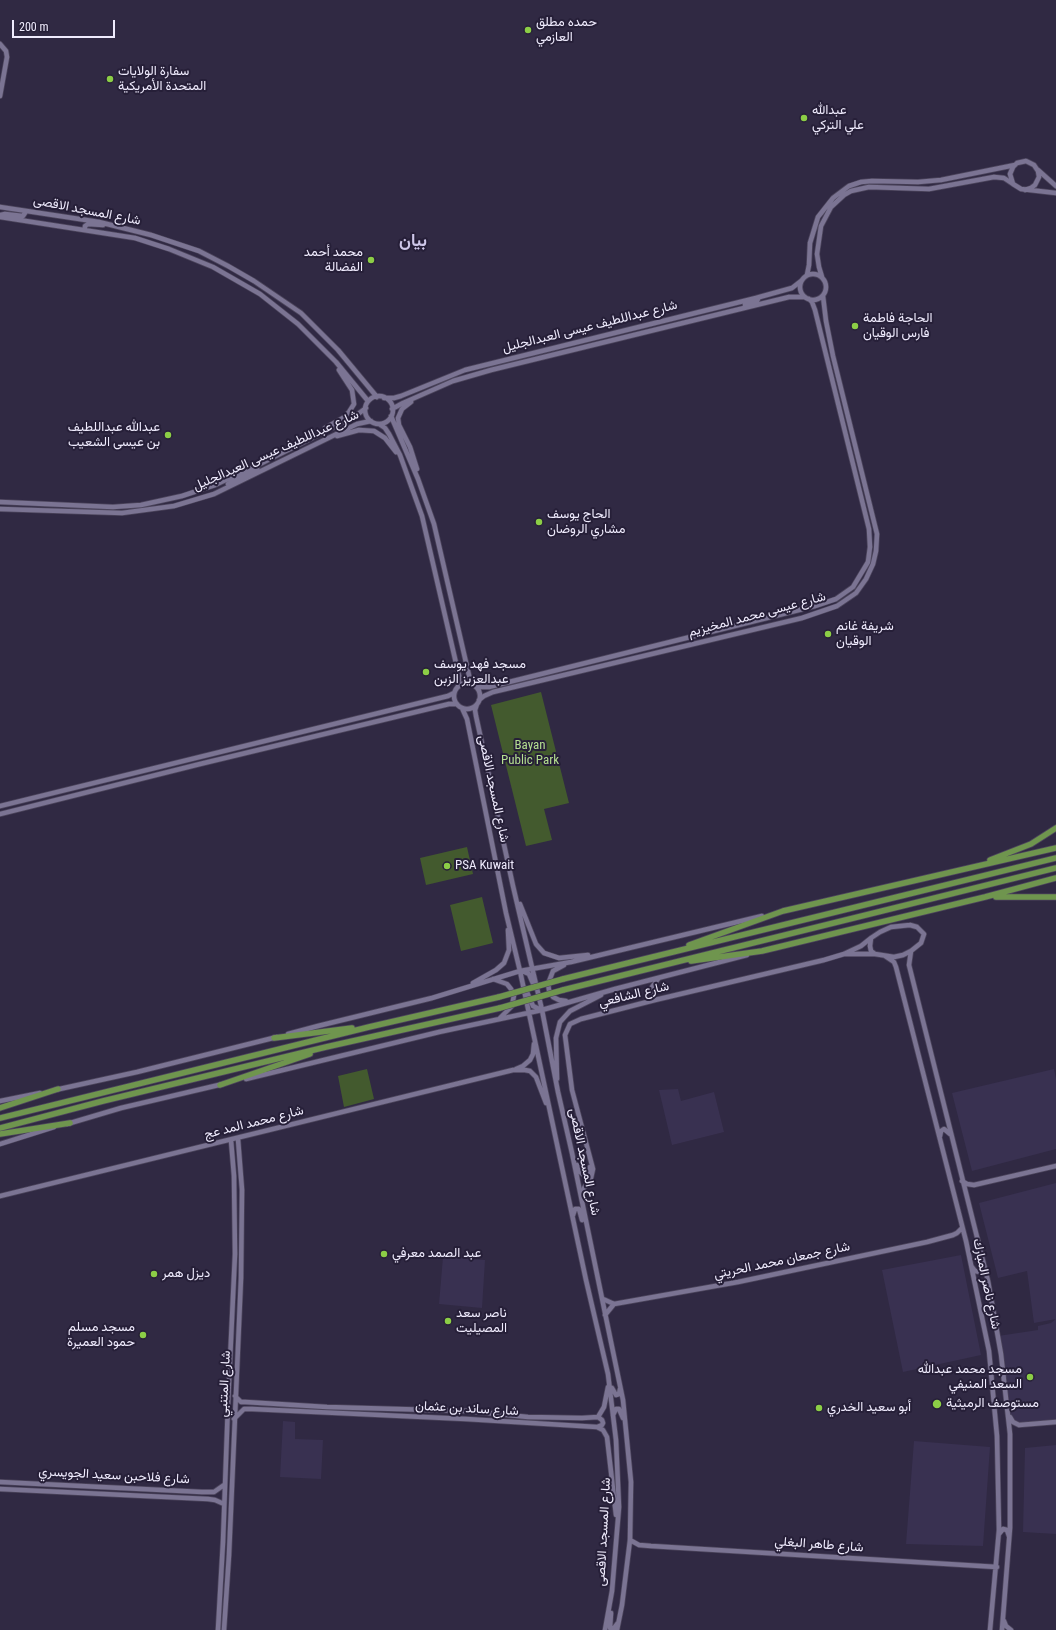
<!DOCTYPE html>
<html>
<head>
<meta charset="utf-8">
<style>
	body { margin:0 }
	#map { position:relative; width:1056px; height:1630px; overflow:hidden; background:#302943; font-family:"Roboto Condensed",sans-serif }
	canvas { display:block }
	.scale { position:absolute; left:12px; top:20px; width:103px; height:18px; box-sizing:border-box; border:2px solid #efebfd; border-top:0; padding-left:5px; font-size:12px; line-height:14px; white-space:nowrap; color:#efebfd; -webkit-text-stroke:3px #261f38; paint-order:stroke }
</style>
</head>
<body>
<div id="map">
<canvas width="1056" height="1630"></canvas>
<div class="scale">200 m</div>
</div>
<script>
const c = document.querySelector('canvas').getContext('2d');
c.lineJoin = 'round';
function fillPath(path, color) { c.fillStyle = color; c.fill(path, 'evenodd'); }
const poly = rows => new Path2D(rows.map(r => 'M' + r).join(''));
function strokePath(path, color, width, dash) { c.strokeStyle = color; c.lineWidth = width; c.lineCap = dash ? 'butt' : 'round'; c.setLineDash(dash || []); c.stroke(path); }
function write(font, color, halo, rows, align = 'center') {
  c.font = font + ' "Roboto Condensed",Vazirmatn,sans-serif'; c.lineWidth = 4; c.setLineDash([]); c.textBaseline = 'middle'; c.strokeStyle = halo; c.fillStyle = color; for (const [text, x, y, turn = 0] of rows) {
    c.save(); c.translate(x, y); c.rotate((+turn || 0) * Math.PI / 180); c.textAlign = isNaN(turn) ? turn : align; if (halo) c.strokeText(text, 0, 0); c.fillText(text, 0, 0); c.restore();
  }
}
const built = poly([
	[1054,1069,1056,1079,1056,1149,972,1171,952,1093],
	[678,1089,681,1101,714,1092,724,1132,672,1145,659,1090],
	[1056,1183,1056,1422,1019,1425,1010,1417,998,1336,1038,1330,1038,1326,1051,1323,1056,1319,1034,1323,1027,1271,998,1278,979,1203],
	[961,1255,981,1355,903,1372,882,1270],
	[443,1257,485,1260,482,1308,439,1304],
	[283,1421,295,1422,295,1439,323,1440,321,1479,280,1477],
	[914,1441,990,1447,983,1546,906,1544],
	[1056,1445,1056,1534,1023,1532,1025,1448]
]);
const green = poly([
	[541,692,569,803,544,809,552,840,526,846,491,705],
	[467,847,473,874,426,885,420,858],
	[482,897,493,943,461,951,450,905],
	[367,1069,374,1099,344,1107,338,1076]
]);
const secondary = poly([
	[0,44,6,51,7,57,0,96],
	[1038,170,1056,186],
	[1025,190,1031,188,1035,185,1039,177,1038,171,1034,165,1026,161,1017,163,1013,167,1010,174,1013,184,1021,189,1056,193],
	[0,207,99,222,151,235,199,251,228,266,254,281,301,313,338,350,377,397],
	[0,215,5,214,23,216,25,213,25,211],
	[0,217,135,238,169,249,213,267,260,294,298,324,336,362,368,401],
	[85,229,85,226,88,224,103,225],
	'800 287a13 13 0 1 1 26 0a13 13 0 1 1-26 0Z',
	[807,275,809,265,810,243,818,217,833,198,849,186,861,182,872,181,918,182,941,180,1015,165],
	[822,277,819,267,817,254,821,226,831,207,844,195,851,191,869,187,929,189,994,177,1004,178,1013,184],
	[745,305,757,301,758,299,756,298],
	'365 410a14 14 0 1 1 28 0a14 14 0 1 1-28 0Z',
	[384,398,394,398,401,396,465,370,756,298,792,288,801,281],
	[411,402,402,409,398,418,399,425,410,447,417,469],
	[392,409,403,403,453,381,491,370,789,297,805,297],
	[391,416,418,479,434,524,471,684],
	[379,424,385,428,389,434,400,455,422,516,459,676,458,687],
	[325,428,343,418,349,412,354,404,352,390,339,370],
	[337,436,359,430,374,431,385,438,396,452],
	[228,484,257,469,258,465],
	[0,502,113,507,141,505,182,496,215,485,258,465,354,417,366,408],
	[0,509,122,513,174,506,214,494,357,424,371,421],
	'454 696a13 13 0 1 1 26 0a13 13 0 1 1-26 0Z',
	[476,687,489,687,815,606,836,599,853,587,868,562,870,547,869,529,815,310,812,302,809,299],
	[479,700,484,696,493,692,802,618,837,606,856,593,866,579,873,564,876,551,877,534,833,356,826,321,823,296],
	[477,704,475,710,476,716,513,886,542,1010,558,1092,572,1153,623,1400,631,1482,630,1540,622,1605,617,1630],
	[462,708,467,719,506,913,520,971,586,1280,608,1374,616,1440,619,1507,612,1591,605,1630],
	[0,806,448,696,454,693],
	[0,814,200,764,449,704,457,704],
	[520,904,536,944,544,953,559,958,588,955],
	[910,925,917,927,924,934,921,943,911,951,903,955,894,957,875,954,871,951,870,946,871,938,880,932,891,927,910,925],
	[911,951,909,965,988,1281,1001,1354,1010,1434,1010,1528,1002,1630],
	[845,954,875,954],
	[885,956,894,962,896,967,966,1241,989,1351,997,1436,999,1530,990,1630],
	[564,965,553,971,548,984,549,990,553,997,559,1000,566,1001],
	[522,971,529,974,535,988],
	[493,979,507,984,511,989,514,995,512,1006,500,1018],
	[473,983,496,970,504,963,509,950,508,930],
	[526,990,533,1006,541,1010],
	[655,1000,652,987,658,979],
	[288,1034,318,1026,432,998,520,971,571,962,762,916],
	[516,1069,523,1066,530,1060,533,1054,534,1044],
	[246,1079,439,1032,542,1010,615,989,747,955],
	[557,1079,556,1038,560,1022,570,1011,601,995],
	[55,1090,137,1072,277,1037],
	[0,1101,40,1093],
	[67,1124,121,1108,223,1084],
	[940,1136,941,1131,944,1129,950,1134],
	[0,1144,54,1127],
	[577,1165,580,1172,584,1175,587,1174,590,1167],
	[962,1181,967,1184,974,1185,1056,1166],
	[0,1196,513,1070,525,1070,530,1071,536,1077,546,1103],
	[583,1197,584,1188,591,1178,593,1169,572,1090,565,1035,570,1024,581,1019,655,1000,824,960,844,954,861,946,871,938],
	[573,1215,575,1209,579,1209,582,1220],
	[972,1267,975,1271,980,1272,984,1266],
	[603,1299,614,1304,738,1282,927,1242,953,1235,957,1233,962,1228],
	[605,1315,614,1304],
	[612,1388,616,1395,619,1394,620,1389],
	[235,1396,241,1402,245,1402,327,1407,467,1411,528,1417,582,1418,598,1417,604,1407,608,1387],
	[613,1415,616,1409,619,1409,623,1418],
	[1010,1417,1013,1422,1019,1425,1056,1422],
	[234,1419,244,1409,252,1409,466,1419,597,1427,603,1430,607,1437,616,1515],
	[597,1427,602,1425,603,1423,602,1420,598,1417],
	[0,1482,202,1492,214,1492,224,1485],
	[0,1489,208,1499,215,1500,224,1504],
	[999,1534,1003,1529,1007,1530,1009,1536],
	[630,1540,639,1545,651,1546,997,1567],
	[611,1613,610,1628,614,1628,617,1624],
	[1004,1621,1006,1626,1011,1630],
	[218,1630,223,1542,228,1404,235,1254,234,1176,231,1140],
	[224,1630,229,1555,241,1278,242,1190,238,1139]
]);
const highway = poly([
	[990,860,1031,844,1056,828],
	[996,897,1056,897],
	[689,945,783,911,1056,848],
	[691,961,762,951,985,897,1056,878],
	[563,979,1056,858],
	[563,990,1056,868],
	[274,1038,352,1028],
	[220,1085,310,1054],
	[0,1108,58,1089],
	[0,1118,369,1027,499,997],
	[0,1128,103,1101,326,1047,500,1008],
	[0,1134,70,1123]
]);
const highwayBridge = poly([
	[499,997,563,979],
	[500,1008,563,990]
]);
const markers = [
	[528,30,4,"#8cce46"],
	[110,79,4,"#8cce46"],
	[804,118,4,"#8cce46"],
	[371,260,4,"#8cce46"],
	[855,326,4,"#8cce46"],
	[168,435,4,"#8cce46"],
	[539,522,4,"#8cce46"],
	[828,634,4,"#8cce46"],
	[426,672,4,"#8cce46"],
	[447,866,4,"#8cce46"],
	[384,1254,4,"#8cce46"],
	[154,1274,4,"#8cce46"],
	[448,1321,4,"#8cce46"],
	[143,1335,4,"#8cce46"],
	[1030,1377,4,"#8cce46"],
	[937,1404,5,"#8cce46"],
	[819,1408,4,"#8cce46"]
];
const poiNames = [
	["حمده مطلق",536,23],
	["العازمي",536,38],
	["سفارة الولايات",118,72],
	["المتحدة الأمريكية",118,87],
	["عبدالله",812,111],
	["علي التركي",812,126],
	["محمد أحمد",363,253,"right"],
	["الفضالة",363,268,"right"],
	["الحاجة فاطمة",863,319],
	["فارس الوقيان",863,334],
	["عبدالله عبداللطيف",160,428,"right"],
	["بن عيسى الشعيب",160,443,"right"],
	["الحاج يوسف",547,515],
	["مشاري الروضان",547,530],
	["شريفة غانم",836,627],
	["الوقيان",836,642],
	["مسجد فهد يوسف",434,665],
	["عبدالعزيز الزبن",434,680],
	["PSA Kuwait",455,866],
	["عبد الصمد معرفي",392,1254],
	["ديزل همر",162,1274],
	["ناصر سعد",456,1314],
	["المصيليت",456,1329],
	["مسجد مسلم",135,1328,"right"],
	["حمود العميرة",135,1343,"right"],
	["مسجد محمد عبدالله",1022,1370,"right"],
	["السعد المنيفي",1022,1385,"right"],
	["مستوصف الرميثية",946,1404],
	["أبو سعيد الخدري",827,1408]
];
const streetNames = [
	["شارع المسجد الاقصى",87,211,11],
	["شارع عبداللطيف عيسى العبدالجليل",590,327,-14],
	["شارع عبداللطيف عيسى العبدالجليل",276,451,-24],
	["شارع عيسى محمد المخيزيم",757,615,-15],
	["شارع المسجد الاقصى",493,789,78],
	["شارع الشافعي",634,995,-14],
	["شارع محمد المد عج",254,1123,-14],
	["شارع المسجد الاقصى",584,1162,78],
	["شارع جمعان محمد الحريتي",782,1261,-12],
	["شارع ناصر المبارك",986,1284,78],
	["شارع المتنبي",225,1384,-87],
	["شارع ساند بن عثمان",467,1409,3],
	["شارع فلاحبن سعيد الجويسري",114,1476,3],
	["شارع المسجد الاقصى",604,1532,-87],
	["شارع طاهر البغلي",819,1545,4]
];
const parkNames = [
	["Bayan",530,746],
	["Public Park",530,761]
];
const districtNames = [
	["بيان",413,242]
];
fillPath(built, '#393151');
fillPath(green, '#435a2e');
strokePath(secondary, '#4c455c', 6);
strokePath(highway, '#4c455c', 7);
strokePath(secondary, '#7b7493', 4.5);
strokePath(highway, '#6f954e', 5.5);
strokePath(highwayBridge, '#4c455c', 7, []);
strokePath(highwayBridge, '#6f954e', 5.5);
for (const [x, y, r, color] of markers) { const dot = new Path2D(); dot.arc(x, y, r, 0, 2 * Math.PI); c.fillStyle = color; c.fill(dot); strokePath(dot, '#261f38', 1.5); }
write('13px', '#efebfd', '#261f38', poiNames, 'left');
write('13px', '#efebfd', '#261f38', streetNames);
write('13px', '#b4df90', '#261f38', parkNames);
write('bold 17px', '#cec7e9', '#261f38', districtNames);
</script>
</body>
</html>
